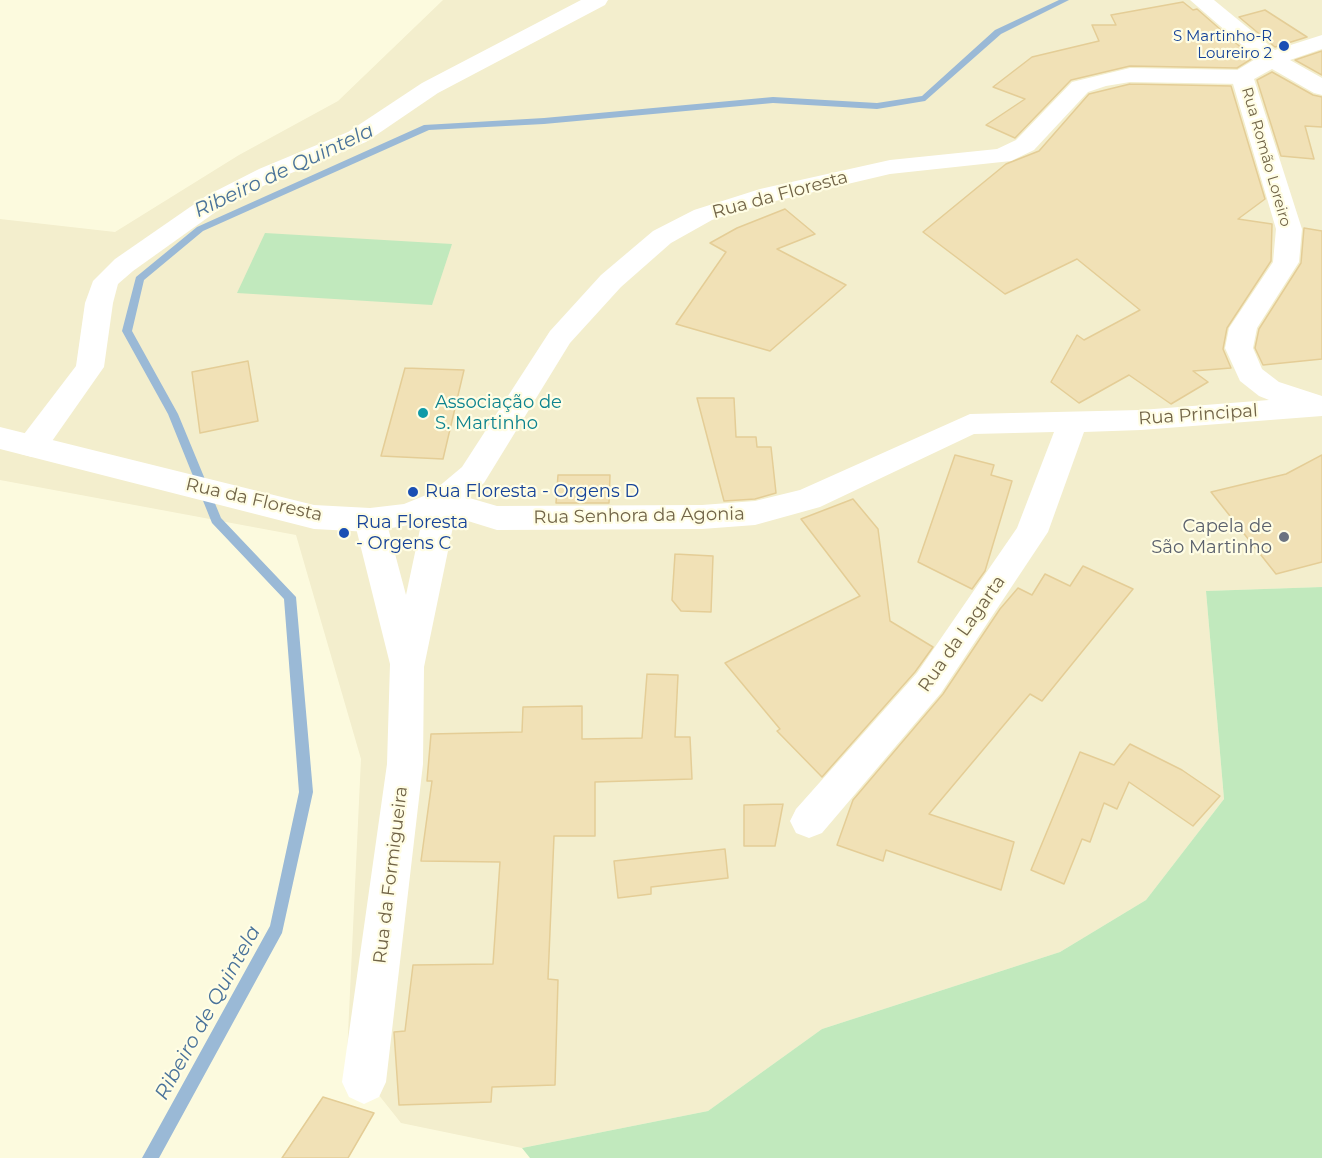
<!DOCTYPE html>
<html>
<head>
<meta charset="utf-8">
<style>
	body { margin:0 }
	canvas { display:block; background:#fcfade }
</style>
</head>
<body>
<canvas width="1322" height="1158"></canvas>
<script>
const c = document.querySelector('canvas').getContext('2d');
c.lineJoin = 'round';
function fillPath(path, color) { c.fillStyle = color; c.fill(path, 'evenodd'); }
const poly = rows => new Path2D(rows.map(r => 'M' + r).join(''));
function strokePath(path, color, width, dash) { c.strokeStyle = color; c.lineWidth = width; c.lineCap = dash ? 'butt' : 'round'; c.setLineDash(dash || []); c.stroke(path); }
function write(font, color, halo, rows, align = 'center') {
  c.font = font + ' Montserrat,sans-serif'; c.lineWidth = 4.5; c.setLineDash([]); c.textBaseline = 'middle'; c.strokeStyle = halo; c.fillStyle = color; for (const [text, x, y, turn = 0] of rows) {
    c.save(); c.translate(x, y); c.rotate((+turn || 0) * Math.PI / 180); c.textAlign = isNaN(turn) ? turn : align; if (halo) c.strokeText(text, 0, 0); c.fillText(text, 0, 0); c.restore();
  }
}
const residential = poly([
	[443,0,1322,0,1322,587,1206,591,1224,799,1146,900,1060,952,822,1029,708,1111,522,1148,401,1123,347,1055,361,759,296,535,0,480,0,219,115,232,239,155,338,101]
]);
const green = poly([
	[265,233,452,244,432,305,237,293],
	[1322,587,1322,1158,530,1158,522,1148,708,1111,822,1029,1060,952,1146,900,1224,799,1206,591]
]);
const stream = poly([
	[1059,0,1069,0,1001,34,925,101,877,109,773,103,544,124,429,130,203,231,144,280,132,331,178,414,221,518,296,597,313,792,282,933,159,1158,142,1158,270,926,299,792,284,599,212,523,168,414,122,331,136,277,197,227,424,125,544,118,773,97,877,103,922,96,995,30,1059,0]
]);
const building = poly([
	[1183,2,1193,10,1197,9,1253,58,1237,68,1130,66,1071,80,1015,138,986,125,1025,99,993,87,1032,57,1099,41,1092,25,1116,25,1111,15,1183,2],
	[1265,10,1307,37,1275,47,1239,17,1265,10],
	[1322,51,1322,75,1295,60,1322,51],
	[1272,72,1313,95,1322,97,1322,127,1305,126,1314,159,1281,156,1257,80,1272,72],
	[1130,84,1231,86,1265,199,1238,219,1272,224,1271,261,1227,328,1223,349,1231,368,1193,371,1208,382,1171,404,1129,375,1079,403,1051,382,1077,335,1084,340,1140,310,1077,259,1005,294,923,232,1006,164,1039,151,1089,94,1130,84],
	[785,209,815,234,777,249,846,285,770,351,676,324,726,252,710,243,737,228,785,209],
	[1304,228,1322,231,1322,359,1263,365,1255,348,1259,329,1301,263,1304,228],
	[248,361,258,421,200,433,192,372,248,361],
	[405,368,464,370,443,459,381,456,405,368],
	[697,398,734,398,736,437,756,437,757,447,771,447,776,493,755,499,724,501,697,398],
	[955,455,994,465,991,475,1012,481,985,571,972,589,918,562,955,455],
	[1322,455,1322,562,1276,574,1211,492,1286,474,1322,455],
	[558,475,610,475,609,503,556,503,558,475],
	[853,499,878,529,890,621,933,647,915,672,822,777,777,731,780,729,725,663,860,596,801,519,853,499],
	[675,554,713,556,711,612,681,611,672,600,675,554],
	[1083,566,1133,589,1042,701,1030,694,929,814,1014,842,1001,890,886,850,883,861,837,845,853,800,943,694,1000,609,1018,588,1032,595,1045,574,1070,586,1083,566],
	[647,674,678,675,675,737,690,737,692,779,595,782,595,836,554,836,548,979,558,980,555,1085,492,1087,491,1102,399,1105,394,1032,405,1031,413,965,493,964,500,862,421,861,432,781,427,781,431,734,522,732,523,707,582,706,582,739,642,738,647,674],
	[1130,744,1182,770,1220,796,1193,826,1129,782,1117,809,1104,803,1090,842,1082,839,1064,884,1031,870,1080,752,1114,765,1130,744],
	[783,804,775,846,744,846,744,805,783,804],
	[725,849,728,878,651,887,651,894,618,898,614,861,725,849],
	[323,1097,374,1113,348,1158,282,1158,323,1097]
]);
const minor = poly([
	[581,0,608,0,605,5,438,93,366,142,277,179,224,206,133,271,118,284,113,303,104,367,43,454,32,457,21,454,17,446,21,438,76,366,85,303,93,281,115,259,206,196,259,169,348,132,422,83,581,0],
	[1190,0,1214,0,1275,50,1322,35,1322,49,1290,60,1322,78,1322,95,1314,93,1272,69,1254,79,1302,229,1299,262,1257,328,1253,348,1262,369,1279,382,1322,396,1322,416,1141,430,1084,432,1048,532,941,693,822,833,809,838,796,833,790,821,796,809,917,673,1017,528,1054,432,974,434,820,507,755,525,702,529,497,530,455,517,424,667,423,764,386,1082,379,1097,364,1104,349,1097,342,1082,387,764,390,664,354,520,359,512,370,508,381,512,386,520,406,595,426,501,431,493,442,490,497,506,702,505,755,501,800,490,970,414,1141,410,1269,400,1259,396,1240,381,1225,348,1229,328,1273,262,1276,229,1231,77,1234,72,1257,58,1190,0]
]);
const tertiary = poly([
	[1130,68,1242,70,1250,72,1253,77,1250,82,1242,84,1130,82,1106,86,1088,92,1034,150,1011,161,890,174,767,203,712,220,671,243,621,287,570,343,484,483,453,509,419,523,370,532,314,529,0,449,0,427,314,505,370,508,404,504,431,493,462,467,550,331,601,275,653,231,694,210,760,189,890,160,997,149,1016,140,1072,82,1130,68]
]);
const markers = [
	[1284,46,6,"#1a4fb4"],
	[423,413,6,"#0f9aa8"],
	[413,492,6,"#1a4fb4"],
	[344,533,6,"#1a4fb4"],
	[1284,537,6,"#6b7280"]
];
const farTransitnames = [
	["S Martinho-R",1272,37],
	["Loureiro 2",1272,54]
];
const farStreetnames = [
	["Rua Romão Loreiro",1266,157,74]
];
const streetNames = [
	["Rua da Floresta",780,195,-15],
	["Rua Principal",1198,415,-4],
	["Rua da Floresta",254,500,13],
	["Rua Senhora da Agonia",639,516,-1],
	["Rua da Lagarta",962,634,-55],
	["Rua da Formigueira",391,875,-83]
];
const cultureNames = [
	["Associação de",435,403],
	["S. Martinho",435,424]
];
const transitNames = [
	["Rua Floresta - Orgens D",425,492],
	["Rua Floresta",356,523],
	["- Orgens C",356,544]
];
const worshipNames = [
	["Capela de",1272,527],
	["São Martinho",1272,548]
];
const waterNames = [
	["Ribeiro de Quintela",284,171,-25],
	["Ribeiro de Quintela",208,1013,-61]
];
fillPath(residential, '#f3eecd');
fillPath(green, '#c1e9bd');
fillPath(stream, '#9ab9d6');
fillPath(building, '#f1e1b6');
strokePath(building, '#e4cd96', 1.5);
fillPath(minor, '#fff');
fillPath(tertiary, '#fff');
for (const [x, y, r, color] of markers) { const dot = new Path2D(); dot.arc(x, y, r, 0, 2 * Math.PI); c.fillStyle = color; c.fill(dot); strokePath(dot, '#fffde4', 2); }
write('15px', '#164399', '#fffde4', farTransitnames, 'right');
write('15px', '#716447', '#fffde4', farStreetnames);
write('18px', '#716447', '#fffde4', streetNames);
write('18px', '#0d838f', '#fffde4', cultureNames, 'left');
write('18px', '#164399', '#fffde4', transitNames, 'left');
write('18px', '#5b616d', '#fffde4', worshipNames, 'right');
write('italic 20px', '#49729a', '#fffde4', waterNames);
</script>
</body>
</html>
